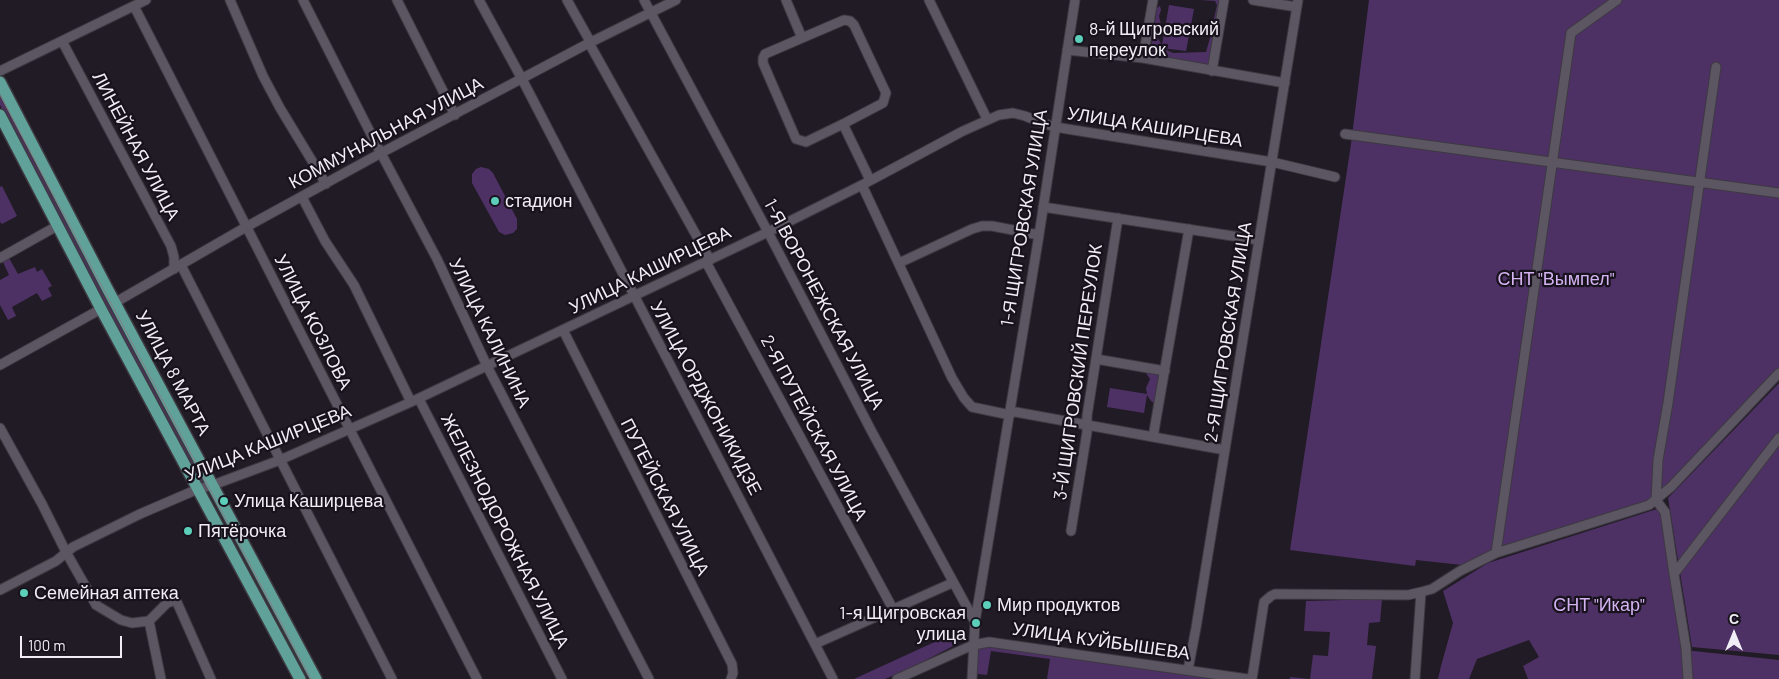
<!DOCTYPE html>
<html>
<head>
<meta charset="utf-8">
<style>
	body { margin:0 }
	#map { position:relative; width:1779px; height:679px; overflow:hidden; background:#211b25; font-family:Barlow,sans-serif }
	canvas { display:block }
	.north { position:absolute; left:1709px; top:609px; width:50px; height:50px; -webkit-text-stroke:4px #17121c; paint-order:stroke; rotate:0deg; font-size:14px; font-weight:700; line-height:20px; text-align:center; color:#f1edf5 }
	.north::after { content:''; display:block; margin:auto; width:18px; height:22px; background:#f1edf5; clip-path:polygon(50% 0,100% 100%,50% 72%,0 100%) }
	.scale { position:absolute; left:20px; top:636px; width:102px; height:22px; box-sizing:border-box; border:2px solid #f1edf5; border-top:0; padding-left:6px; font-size:15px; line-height:18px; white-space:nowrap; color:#f1edf5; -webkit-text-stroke:4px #17121c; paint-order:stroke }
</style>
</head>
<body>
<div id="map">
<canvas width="1779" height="679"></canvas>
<div class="north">С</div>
<div class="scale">100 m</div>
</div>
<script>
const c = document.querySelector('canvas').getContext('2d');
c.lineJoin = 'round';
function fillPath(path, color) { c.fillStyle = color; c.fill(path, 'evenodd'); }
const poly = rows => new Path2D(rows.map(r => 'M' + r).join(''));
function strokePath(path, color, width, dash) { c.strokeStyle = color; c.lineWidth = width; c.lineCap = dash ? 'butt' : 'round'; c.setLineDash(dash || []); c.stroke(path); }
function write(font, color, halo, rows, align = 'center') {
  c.font = font + ' Barlow,sans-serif'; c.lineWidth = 4.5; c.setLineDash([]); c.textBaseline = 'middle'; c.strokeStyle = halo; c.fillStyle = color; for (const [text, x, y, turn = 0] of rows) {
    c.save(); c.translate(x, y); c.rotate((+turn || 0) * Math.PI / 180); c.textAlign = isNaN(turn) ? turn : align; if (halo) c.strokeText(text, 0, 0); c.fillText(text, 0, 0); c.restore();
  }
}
const green = poly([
	[1200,0,1222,0,1209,64,1202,65,1151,55,1150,52,1157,8,1160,6,1161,10,1159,16,1161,25,1157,37,1162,45,1169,5,1194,9,1186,51,1162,48,1173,53,1206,52,1210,38,1210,28,1213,23,1217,5,1215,1],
	[1369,0,1779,0,1779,368,1669,485,1652,499,1497,550,1462,565,1416,560,1415,566,1290,550,1351,144],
	[0,93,205,480,200,483,0,105],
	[481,167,489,169,493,173,517,219,517,229,513,233,505,235,499,232,472,183,472,174,476,169],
	[2,186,17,216,2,224,0,222,0,187],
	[9,258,18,274,35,267,37,272,42,269,52,286,48,288,52,296,42,301,37,293,12,307,16,316,8,320,0,305,0,280,9,275,3,262],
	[1148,369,1160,371,1158,401,1154,403,1151,401,1147,395,1144,413,1107,407,1110,388,1147,394,1146,388,1150,379,1146,373],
	[1779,383,1779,655,1692,647,1668,498],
	[1657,509,1662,511,1684,650,1779,660,1779,679,1528,679,1523,666,1539,657,1529,640,1477,659,1469,679,1438,679,1441,666,1453,623,1443,591,1488,563],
	[1382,599,1380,622,1369,623,1367,645,1376,646,1372,679,1290,679,1290,677,1310,679,1313,655,1328,656,1330,632,1304,631,1306,601],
	[965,628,962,638,957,644,909,669,885,679,854,679],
	[982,645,1232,679,1047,679,1050,659,991,651,987,675,978,674,976,672,978,650]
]);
const minor = poly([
	[230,0,263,76,280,108,326,184],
	[303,0,374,140,437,259,487,366,649,679],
	[397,0,455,115],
	[479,0,522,79,833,679],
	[567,0,591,43],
	[644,0,768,232,872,432,975,622],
	[786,0,802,38,844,20,850,21,854,25,886,93,883,103,843,124],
	[929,0,987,119],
	[1253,0,1297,7],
	[134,6,477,679],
	[802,38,765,54,763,58,763,63,796,139,806,142,843,124,870,180],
	[62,41,171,246,174,257,174,269],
	[589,43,710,260],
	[1067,50,1143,58,1285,83],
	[1143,58,1153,0],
	[0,71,146,0],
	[1212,71,1224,0],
	[1345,134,1779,193],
	[862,185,952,378,964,398,972,407,1010,415],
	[302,197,325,241,354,285,411,402],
	[1043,207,1259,240],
	[0,258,57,226],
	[706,262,893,609],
	[899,263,972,229,982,226,992,226,1039,235],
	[181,265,392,679],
	[116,302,246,227,381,153,589,43,676,0],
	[563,330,732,664,733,673,731,679],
	[1096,359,1165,371],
	[0,365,101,309],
	[419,399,562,679],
	[1010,411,1225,450],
	[0,428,42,504,66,552,96,605,121,620,132,623,149,621],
	[1153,437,1189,229],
	[1071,531,1087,432,1087,416,1118,218],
	[1496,553,1571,33,1617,0],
	[1674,574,1665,512,1656,500,1658,460,1668,403,1716,67],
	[0,590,56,561,73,547,140,514,198,489,213,485,280,460,411,402,768,232,862,185,963,131,999,115,1013,113,1025,116,1042,123,1055,127,1272,162,1335,177],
	[815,644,952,583],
	[1188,670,1196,628,1298,0],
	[161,679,149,621,167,603,176,600,211,679],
	[897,679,957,652,973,645,989,642,1248,679],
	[972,679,975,622,1039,235,1075,0],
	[1252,679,1264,602,1271,596,1275,594,1408,595,1421,592,1432,589,1460,571,1496,553,1649,505,1671,487,1779,373],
	[1415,679,1421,592],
	[1688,679,1686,648,1674,574,1779,438]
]);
const major = poly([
	[0,82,107,288,316,679],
	[0,115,101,309,300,679]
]);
const tram = poly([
	[0,95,311,679]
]);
const markers = [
	[1079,39,5,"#5cceba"],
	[495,201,5,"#5cceba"],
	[224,501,5,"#5cceba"],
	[188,531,5,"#5cceba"],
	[24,593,5,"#5cceba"],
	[987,605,5,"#5cceba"],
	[976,623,5,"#5cceba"]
];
const poiNames = [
	["8-й Щигровский",1089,29],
	["переулок",1089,50],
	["стадион",505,201],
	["Улица Каширцева",234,501],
	["Пятёрочка",198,531],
	["Семейная аптека",34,593],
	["Мир продуктов",997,605],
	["1-я Щигровская",966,613,"right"],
	["улица",966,634,"right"]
];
const streetNames = [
	["УЛИЦА КАШИРЦЕВА",1155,127,9],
	["КОММУНАЛЬНАЯ УЛИЦА",386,133,-28],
	["ЛИНЕЙНАЯ УЛИЦА",136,146,62],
	["1-Я ЩИГРОВСКАЯ УЛИЦА",1024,218,-81],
	["УЛИЦА КАШИРЦЕВА",650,270,-26],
	["1-Я ВОРОНЕЖСКАЯ УЛИЦА",824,304,62],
	["УЛИЦА КОЗЛОВА",313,322,63],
	["2-Я ЩИГРОВСКАЯ УЛИЦА",1228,332,-81],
	["УЛИЦА КАЛИНИНА",490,333,64],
	["3-Й ЩИГРОВСКИЙ ПЕРЕУЛОК",1078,372,-82],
	["УЛИЦА 8 МАРТА",173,373,62],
	["УЛИЦА ОРДЖОНИКИДЗЕ",706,398,62],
	["2-Я ПУТЕЙСКАЯ УЛИЦА",814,428,62],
	["УЛИЦА КАШИРЦЕВА",268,443,-22],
	["ПУТЕЙСКАЯ УЛИЦА",665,497,63],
	["ЖЕЛЕЗНОДОРОЖНАЯ УЛИЦА",505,531,63],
	["УЛИЦА КУЙБЫШЕВА",1101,641,8]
];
const parkNames = [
	["СНТ \"Вымпел\"",1556,279],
	["СНТ \"Икар\"",1599,605]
];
fillPath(green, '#4e3164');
strokePath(minor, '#3d3941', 11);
strokePath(major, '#3d3941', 14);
strokePath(minor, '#5c5662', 9);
strokePath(major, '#60a199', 11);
strokePath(tram, '#847f88', 1);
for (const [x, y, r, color] of markers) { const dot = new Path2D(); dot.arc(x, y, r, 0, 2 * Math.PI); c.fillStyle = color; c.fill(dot); strokePath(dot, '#17121c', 2); }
write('18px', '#f1edf5', '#17121c', poiNames, 'left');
write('18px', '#f1edf5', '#17121c', streetNames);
write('18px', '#d4b3f2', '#17121c', parkNames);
</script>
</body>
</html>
